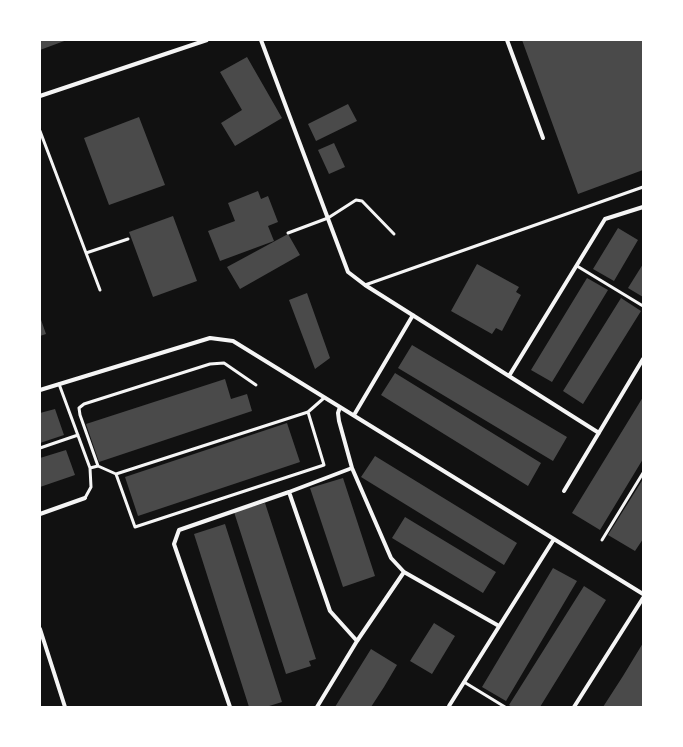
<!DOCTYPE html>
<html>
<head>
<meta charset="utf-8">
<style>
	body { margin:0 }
	#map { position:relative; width:683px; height:747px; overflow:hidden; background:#111; font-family:Merriweather,serif }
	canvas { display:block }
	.frame { position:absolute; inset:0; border:41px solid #fff; pointer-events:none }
</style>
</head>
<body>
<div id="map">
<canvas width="683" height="747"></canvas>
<div class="frame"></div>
</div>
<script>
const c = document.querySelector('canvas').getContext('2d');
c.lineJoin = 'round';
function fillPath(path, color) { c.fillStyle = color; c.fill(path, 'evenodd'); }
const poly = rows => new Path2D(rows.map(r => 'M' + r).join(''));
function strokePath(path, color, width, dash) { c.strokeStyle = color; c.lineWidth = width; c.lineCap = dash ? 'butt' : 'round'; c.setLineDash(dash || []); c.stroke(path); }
const building = poly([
	[40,40,67,40,40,50],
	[522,40,643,40,643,170,578,194],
	[247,57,282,118,235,146,221,123,242,110,220,72],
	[348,104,357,121,316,141,308,124],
	[139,117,165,185,109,205,84,138],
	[334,143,345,167,329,174,318,150],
	[258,191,261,199,268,196,278,222,268,226,274,241,220,261,208,231,235,221,228,203],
	[173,216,197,281,153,297,129,232],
	[618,228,638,240,614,281,593,269],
	[288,234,300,255,240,289,227,267],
	[477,264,519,287,516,292,521,295,502,331,496,328,492,334,451,311],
	[643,264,643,297,628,288],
	[587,278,608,290,552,382,531,370],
	[307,293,330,358,315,369,289,300],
	[621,298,641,311,583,404,563,391],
	[40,317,46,334,40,336],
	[412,345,567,437,553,461,398,368],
	[395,373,541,463,528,486,381,395],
	[225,379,231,399,247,394,252,411,99,462,86,424],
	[643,397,643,459,600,530,572,513],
	[55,409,64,435,40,443,40,413],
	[287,423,300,462,138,516,125,477],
	[66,450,75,475,40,487,40,458],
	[375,456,517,543,504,565,361,477],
	[343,478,375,576,343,587,310,488],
	[643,479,643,539,635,551,608,535],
	[265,503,316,659,309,661,311,666,286,674,234,512],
	[405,517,496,572,483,593,392,538],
	[225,524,282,702,266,707,249,707,194,534],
	[553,568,577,581,506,701,482,687],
	[584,586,606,600,540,707,512,707,509,705],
	[434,623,455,636,432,674,410,661],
	[643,643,642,707,603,707,623,676],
	[371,649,397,665,384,687,371,707,335,707]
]);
const service = poly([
	[40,131,100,290],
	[288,233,328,218,356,200,362,201,394,234],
	[86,253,128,239],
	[577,266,643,306],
	[365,285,643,187],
	[59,384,90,468,91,487,85,498],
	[40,448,78,435],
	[98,466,80,415,79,408,84,404,210,364,224,363,256,385],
	[90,468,98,466,116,474,308,412,324,398],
	[116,474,135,527,324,465,308,412],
	[602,540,643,473],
	[464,682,505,707]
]);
const minor = poly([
	[261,40,348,272,365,285,599,433],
	[507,40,543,138],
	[40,96,207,40],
	[509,376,605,219,643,207],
	[40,390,210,338,233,341,643,594],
	[340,407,338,413,339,421,352,468,391,558,404,572,499,626],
	[354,415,413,315],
	[564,491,643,359],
	[289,492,330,611,357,641],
	[40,514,85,498],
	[40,629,65,707],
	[449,706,554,539],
	[230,707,174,544,179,530,289,492,352,468],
	[317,707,357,641,404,572],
	[574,707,643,598]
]);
fillPath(building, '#4a4a4a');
strokePath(service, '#f5f5f5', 3);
strokePath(minor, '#f5f5f5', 4);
</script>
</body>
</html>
